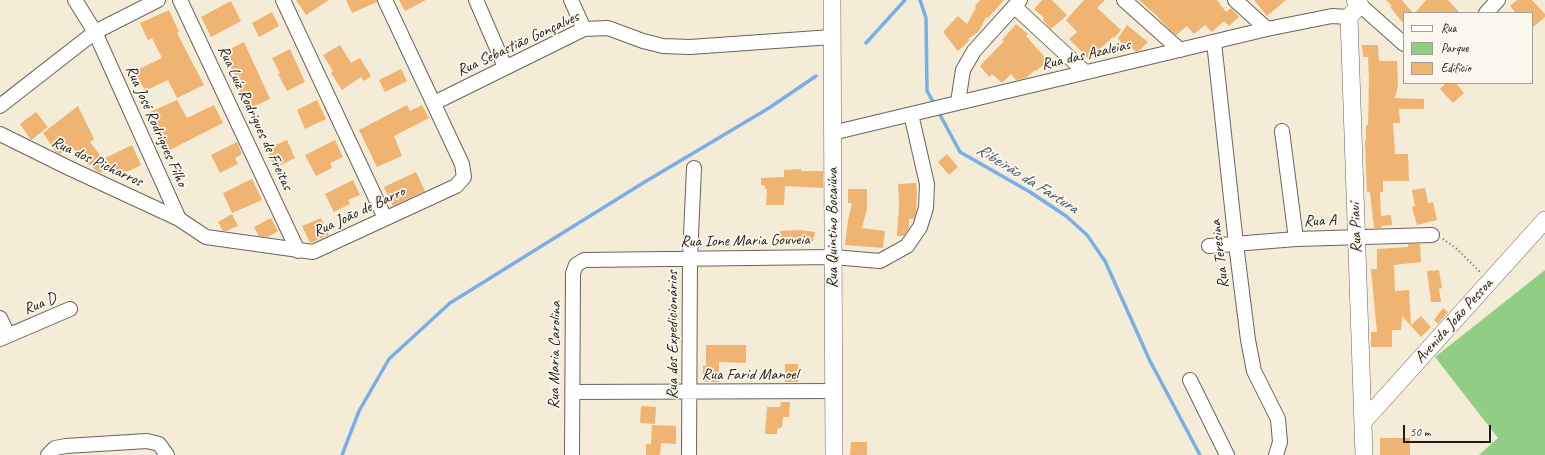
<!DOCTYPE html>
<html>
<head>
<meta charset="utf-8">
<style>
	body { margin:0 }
	#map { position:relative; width:1545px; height:455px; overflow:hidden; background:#f4ecd6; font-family:Caveat,sans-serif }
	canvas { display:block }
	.legend { position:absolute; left:1403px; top:12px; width:130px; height:72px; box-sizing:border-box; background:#fbf7ec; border:1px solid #a29f99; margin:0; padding:5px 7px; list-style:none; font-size:12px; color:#1c1c1c }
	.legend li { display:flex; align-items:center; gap:8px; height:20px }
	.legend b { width:20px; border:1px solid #a29f99 }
	.scale { position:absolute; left:1403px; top:425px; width:88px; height:18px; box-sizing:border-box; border:2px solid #1c1c1c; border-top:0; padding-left:5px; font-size:12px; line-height:14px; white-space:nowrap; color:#1c1c1c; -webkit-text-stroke:3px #fbf7ec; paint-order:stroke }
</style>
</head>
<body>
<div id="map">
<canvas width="1545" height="455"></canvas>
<ul class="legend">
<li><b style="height:5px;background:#fff"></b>Rua</li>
<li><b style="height:11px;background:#91ce84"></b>Parque</li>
<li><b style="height:11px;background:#efb372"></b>Edifício</li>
</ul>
<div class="scale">50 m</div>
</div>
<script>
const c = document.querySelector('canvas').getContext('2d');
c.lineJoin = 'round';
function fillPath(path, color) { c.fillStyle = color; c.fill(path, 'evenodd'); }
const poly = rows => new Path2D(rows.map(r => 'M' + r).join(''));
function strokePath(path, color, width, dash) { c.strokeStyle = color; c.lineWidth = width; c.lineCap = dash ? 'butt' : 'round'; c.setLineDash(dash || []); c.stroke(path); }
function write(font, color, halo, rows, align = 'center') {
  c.font = font + ' Caveat,sans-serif'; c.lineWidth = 3.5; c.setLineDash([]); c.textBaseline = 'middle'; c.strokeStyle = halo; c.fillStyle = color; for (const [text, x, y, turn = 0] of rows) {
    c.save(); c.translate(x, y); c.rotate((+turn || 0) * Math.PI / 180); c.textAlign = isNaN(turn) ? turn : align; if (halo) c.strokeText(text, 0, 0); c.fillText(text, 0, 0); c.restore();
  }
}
const green = poly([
	[1545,270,1545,455,1479,455,1498,438,1435,357]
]);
const stream = poly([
	[920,0,926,18,927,91,935,105],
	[866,43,905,0],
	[938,111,960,152,1030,192,1066,216,1087,235,1105,261,1150,361,1200,455],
	[342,455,359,411,389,359,450,303,643,183,769,108,816,76]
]);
const building = poly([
	[296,0,329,0,306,15],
	[346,0,377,0,377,2,352,13],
	[399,0,426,0,405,11],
	[980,0,1004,0,988,18,986,17,979,31,968,39,970,40,958,51,943,32,958,16,967,24,976,8,975,6],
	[1042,0,1052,0,1067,15,1051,29,1043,20,1044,18,1034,9],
	[1084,0,1105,0,1097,8,1121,30,1114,38,1113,37,1089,59,1069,39,1077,32,1066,20],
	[1139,0,1217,0,1226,12,1231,8,1239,17,1229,26,1224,21,1212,32,1205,25,1194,34,1187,26,1176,35,1166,26,1157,16],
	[1254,0,1286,0,1267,16],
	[1386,0,1402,0,1413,13,1404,13,1404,24,1390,7,1392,6],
	[1426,0,1448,0,1460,13,1415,13],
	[1517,0,1532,0,1545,14,1545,17,1532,28,1532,13,1516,13,1510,6],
	[231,1,241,21,211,37,201,17],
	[169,10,179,32,177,33,204,85,177,98,168,80,145,91,135,71,162,58,152,38,148,40,140,23],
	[272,12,279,26,259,37,252,23],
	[1016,24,1028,34,1026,36,1048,61,1036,71,1035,70,1026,78,1016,80,1011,74,1002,83,992,74,989,77,980,66,1004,41,1002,40],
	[1127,25,1148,42,1139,51,1136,52,1127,43,1123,46,1118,38],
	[244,42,270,99,248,109,234,81,237,80,224,52],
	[340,45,351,63,360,58,371,76,364,81,361,77,342,90,331,73,333,71,323,55],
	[1362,45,1378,45,1379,61,1397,61,1398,85,1395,98,1424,99,1424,109,1399,109,1400,123,1393,123,1395,154,1408,154,1409,181,1383,181,1383,192,1380,192,1381,216,1391,215,1392,225,1381,226,1381,228,1374,228,1370,192,1367,192,1365,141,1366,141,1366,125,1368,125,1369,80,1368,57,1363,57],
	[290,49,305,82,287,91,278,74,280,73,272,58],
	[401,69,407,81,385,92,379,80],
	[1446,83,1456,83,1464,93,1453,103,1440,89],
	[177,100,187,118,214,105,223,123,164,153,156,138,160,136,150,112],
	[317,100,326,119,305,129,297,110],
	[407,105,410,111,422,105,429,118,394,136,402,156,377,167,359,130],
	[78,106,94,139,90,142,103,159,132,145,141,165,118,176,113,164,100,173,96,171,90,164,88,165,71,146,60,154,56,152,43,133],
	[36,112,48,127,31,140,20,124],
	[287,140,295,158,275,168,266,149],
	[335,140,343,157,330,163,332,168,316,176,305,155],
	[237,142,242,154,235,158,238,164,220,173,211,155],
	[947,154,958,167,949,175,938,162],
	[801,169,801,171,823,171,823,188,785,186,784,205,766,205,767,189,765,189,765,186,761,185,761,178,784,177,784,170],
	[416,172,425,191,393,206,384,187],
	[252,179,262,200,232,213,223,193],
	[353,180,360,195,348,200,350,204,334,212,325,194],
	[916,183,917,194,916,213,914,219,909,219,909,228,904,236,897,236,899,204,898,184],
	[1425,188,1428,203,1433,202,1437,220,1417,225,1412,207,1415,206,1412,190],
	[848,189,867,189,867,209,862,228,885,231,883,248,845,245,848,220,852,203,848,203],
	[232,214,238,226,227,231,223,231,218,222],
	[271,218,278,231,268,237,259,236,254,227],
	[321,218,329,235,310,243,302,226],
	[801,230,815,232,812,244,797,241,780,242,780,231],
	[1408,244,1420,244,1421,262,1394,265,1395,291,1409,290,1411,325,1421,316,1431,327,1421,337,1402,316,1401,330,1392,330,1392,347,1371,347,1371,332,1377,332,1371,269,1377,269,1377,249,1408,247],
	[1439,270,1442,288,1439,289,1441,302,1431,302,1427,271],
	[1443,308,1448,312,1438,324,1434,320],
	[706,345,746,345,746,363,719,362,719,382,703,382,703,366,706,366],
	[785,364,798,364,798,382,785,382],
	[781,402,790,402,789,417,783,417,782,427,777,429,777,434,765,434,767,407,780,407],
	[641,406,656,407,655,424,640,423],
	[652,425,676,426,676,444,661,443,660,455,646,455,646,444,651,444],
	[1380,438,1410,438,1410,455,1380,455],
	[851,442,867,442,867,455,850,455]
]);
const path = poly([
	[1443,239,1457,249,1480,272]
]);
const minor = poly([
	[75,0,95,32,179,219,206,237,313,252,456,186,464,177,462,164,385,0],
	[180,0,298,251],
	[283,0,385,218],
	[476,0,505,67],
	[571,0,584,29],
	[1124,0,1180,50],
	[1235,0,1267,29],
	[1360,5,1404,44],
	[1015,7,1085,72],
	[1486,13,1498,0],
	[1214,42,1236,244,1248,340,1254,371,1278,419,1280,442,1276,455],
	[958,102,963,70,974,51,1020,0],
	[434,103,584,29,608,28,643,41,663,46,690,47,832,37],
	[0,106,95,32,158,0],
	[1282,131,1296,239],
	[832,133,1267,29,1332,16,1349,17],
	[0,134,71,169,179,219],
	[1209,246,1296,239,1432,235],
	[0,318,8,335],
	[0,339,70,309],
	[1190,380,1227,455],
	[572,392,833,391],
	[48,455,55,448,66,446,147,441,159,444,167,455],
	[572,455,573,273,576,265,584,260,833,257,880,261,907,246,920,227,926,208,927,184,911,114],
	[689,455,690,258,694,168]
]);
const tertiary = poly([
	[832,0,834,455],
	[1355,0,1360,5,1349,17,1364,455],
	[1363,422,1545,220]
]);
const streetNames = [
	["Rua Sebastião Gonçalves",518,44,-25],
	["Rua das Azaleias",1086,55,-13],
	["Rua Luíz Rodrigues de Freitas",255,118,65],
	["Rua José Rodrigues Filho",156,126,66],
	["Rua dos Picharros",97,162,25],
	["Rua João de Barro",359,212,-25],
	["Rua A",1320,221,-2],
	["Rua Quintino Bocaiúva",833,228,-90],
	["Rua Piauí",1356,228,-92],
	["Rua Ione Maria Gouveia",745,241,-1],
	["Rua Teresina",1220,254,-97],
	["Rua D",40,304,-22],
	["Avenida João Pessoa",1454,321,-48],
	["Rua dos Expedicionários",673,335,-90],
	["Rua Maria Carolina",555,355,-89],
	["Rua Farid Manoel",750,375]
];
const waterNames = [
	["Ribeirão da Fartura",1027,179,32]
];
fillPath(green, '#91ce84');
strokePath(stream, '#78afe7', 3.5);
fillPath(building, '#efb372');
strokePath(minor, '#68655d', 16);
strokePath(tertiary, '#68655d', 18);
strokePath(path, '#68655d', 2, [1, 3]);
strokePath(minor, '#fff', 14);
strokePath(tertiary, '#fff', 17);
write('16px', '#1c1c1c', '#fbf7ec', streetNames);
write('italic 17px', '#41576d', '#fbf7ec', waterNames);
</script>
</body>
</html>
